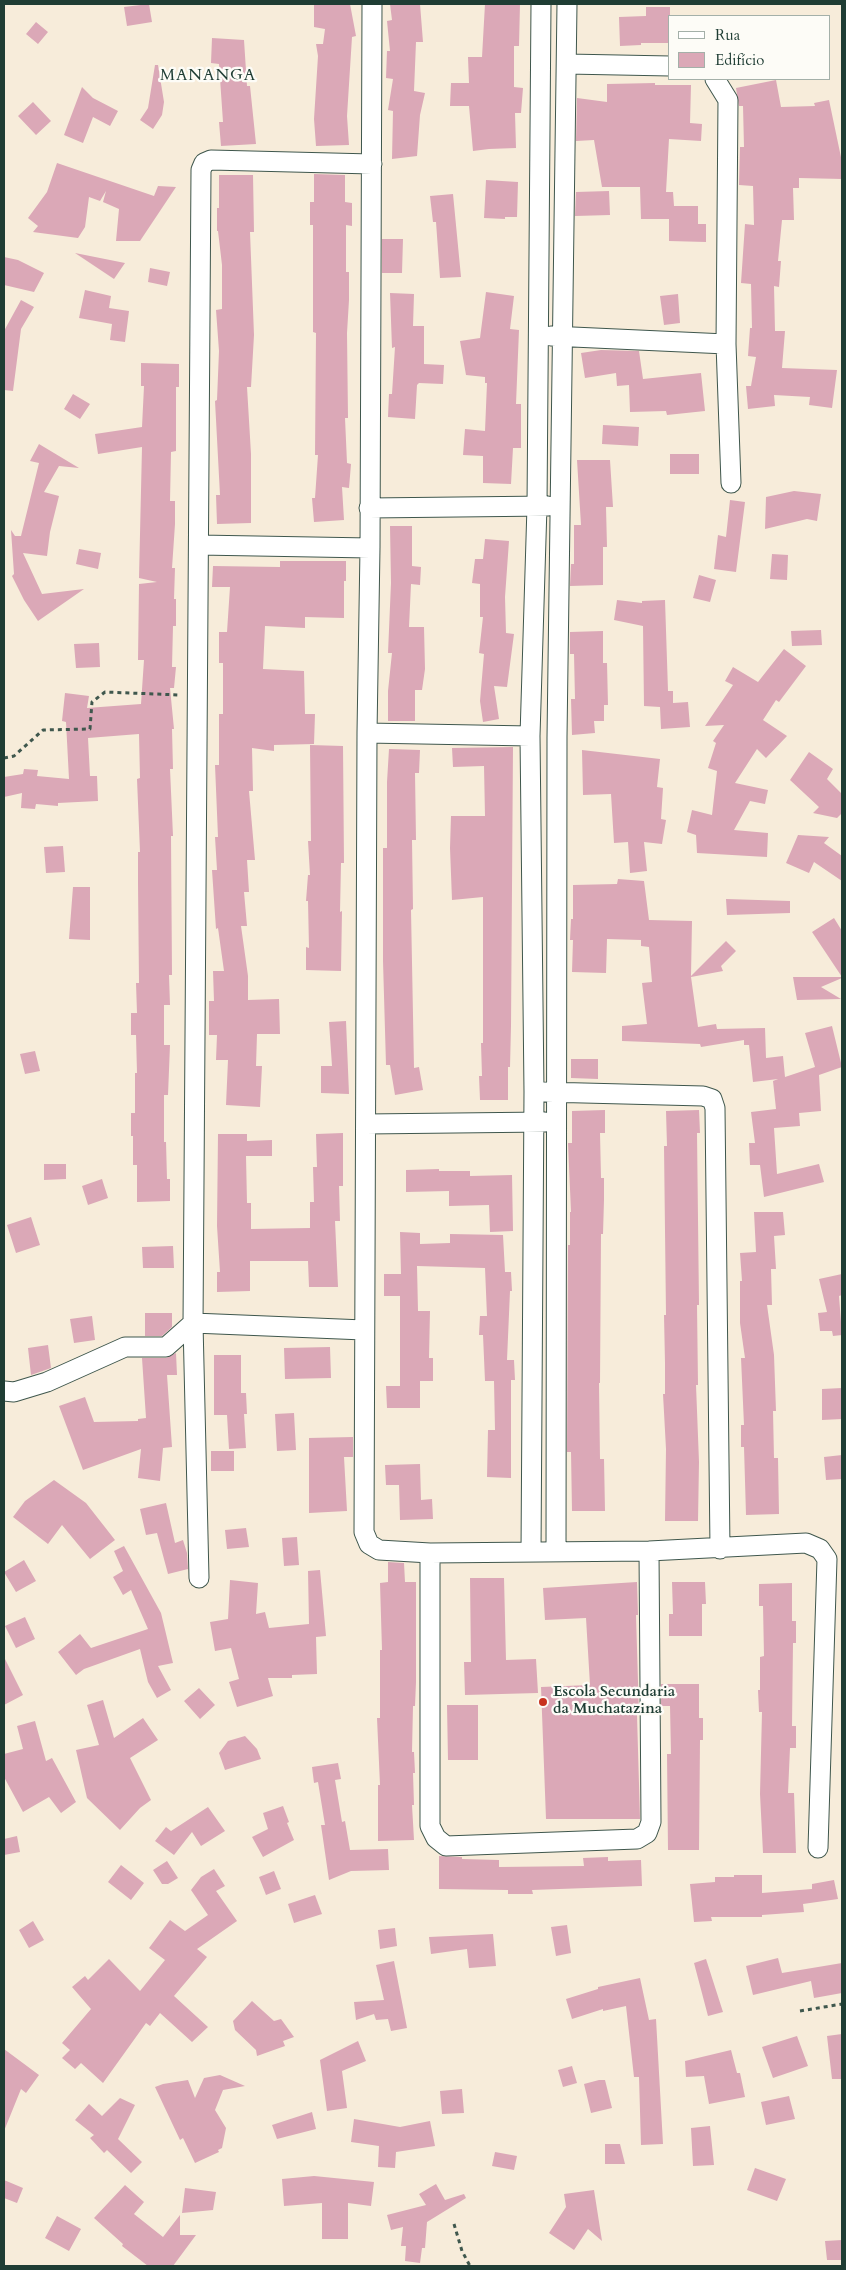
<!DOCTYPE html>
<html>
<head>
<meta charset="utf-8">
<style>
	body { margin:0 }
	#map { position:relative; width:846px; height:2270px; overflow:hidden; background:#f7ecda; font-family:Cardo,serif }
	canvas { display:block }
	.frame { position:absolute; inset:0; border:5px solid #1f3d34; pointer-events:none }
	.legend { position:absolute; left:668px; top:15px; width:162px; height:65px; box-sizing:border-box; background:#fdfcf7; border:1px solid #a4b0a9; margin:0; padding:6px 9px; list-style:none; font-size:15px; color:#1f3d34 }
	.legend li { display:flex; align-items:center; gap:10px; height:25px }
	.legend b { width:25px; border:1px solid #a4b0a9 }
</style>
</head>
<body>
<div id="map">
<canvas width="846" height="2270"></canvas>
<div class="frame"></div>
<ul class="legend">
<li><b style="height:6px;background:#fff"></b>Rua</li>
<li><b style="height:14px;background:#dba8b7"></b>Edifício</li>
</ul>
</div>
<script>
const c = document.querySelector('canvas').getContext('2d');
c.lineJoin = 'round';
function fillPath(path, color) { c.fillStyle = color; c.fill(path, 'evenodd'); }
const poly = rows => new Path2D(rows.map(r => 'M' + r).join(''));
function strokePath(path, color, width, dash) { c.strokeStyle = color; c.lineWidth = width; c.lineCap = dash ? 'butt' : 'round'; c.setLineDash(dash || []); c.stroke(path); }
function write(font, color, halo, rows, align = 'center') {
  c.font = font + ' Cardo,serif'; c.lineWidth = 4.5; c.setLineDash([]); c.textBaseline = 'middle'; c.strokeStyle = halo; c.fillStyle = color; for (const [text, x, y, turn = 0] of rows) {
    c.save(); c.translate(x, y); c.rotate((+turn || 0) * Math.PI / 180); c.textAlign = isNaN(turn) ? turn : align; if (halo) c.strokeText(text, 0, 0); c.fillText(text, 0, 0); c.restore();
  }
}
const building = poly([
	[149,4,152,22,127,26,124,7],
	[314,4,350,4,356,36,352,37,347,116,349,145,316,146,314,119,318,56,316,44,323,44,325,29,314,27],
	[390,4,420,4,423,42,416,42,414,91,425,93,420,115,417,156,392,159,393,111,388,110,393,79,386,78,387,51,390,51,387,21,392,20],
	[485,4,520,4,519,46,514,46,514,87,523,88,521,113,515,113,516,148,489,149,473,151,469,106,450,106,451,83,469,83,468,57,482,57],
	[646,7,670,7,670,43,641,43,641,45,620,46,619,17,646,16],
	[36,22,48,32,38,44,26,34],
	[212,38,244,40,247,86,250,86,256,144,221,146,219,122,223,122,219,64,211,63],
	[155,65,158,65,164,102,162,115,153,129,140,120,148,108],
	[776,80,781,107,815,106,814,103,829,100,842,162,842,179,799,178,799,188,793,188,794,220,782,220,778,261,781,261,779,287,774,286,775,331,785,331,782,368,837,370,832,408,809,405,810,397,774,395,775,406,748,409,746,386,751,386,756,357,748,356,750,328,752,328,751,284,741,283,745,224,754,225,753,186,739,185,740,147,744,147,743,106,739,106,736,88],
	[655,83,655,85,691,85,690,123,702,124,701,141,669,139,666,192,673,192,674,206,698,206,698,224,706,224,706,242,669,241,669,219,641,219,640,187,602,187,594,140,576,141,577,98,607,102,607,84],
	[82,87,93,98,118,111,110,126,93,117,83,143,64,135],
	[33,102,51,121,36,135,18,116],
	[57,163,154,196,158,186,176,187,140,241,116,241,119,209,103,202,106,191,100,201,89,197,85,227,78,238,33,232,38,226,28,218,47,192],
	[314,174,345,175,345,202,352,203,352,226,346,225,346,272,349,272,349,300,347,333,348,418,345,418,347,463,351,464,349,488,342,487,344,520,314,522,312,498,315,498,318,455,315,455,316,333,313,332,313,225,310,225,310,202,314,202],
	[219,175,253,175,254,232,250,232,254,335,251,387,247,387,251,454,251,523,217,524,216,495,220,495,215,401,217,400,219,351,216,310,222,309,222,265,218,231,217,231,217,208,219,208],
	[486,180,518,182,517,217,505,217,505,219,484,218],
	[609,191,610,215,575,216,576,192],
	[453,194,461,277,440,278,436,222,433,222,430,196],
	[382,239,403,239,402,273,382,273],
	[75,253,125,263,114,279],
	[4,257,18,260,44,273,34,292,4,285],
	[150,268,170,272,167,286,148,282],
	[85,290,111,296,109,308,129,311,125,342,110,340,112,324,79,318],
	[486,292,514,296,510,329,519,330,516,404,521,404,521,448,513,448,511,484,483,483,483,456,463,455,465,429,485,431,487,383,485,383,485,377,466,375,460,341,480,338],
	[390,293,414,294,413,326,424,326,424,364,444,365,443,384,419,383,417,385,415,419,388,417,389,394,392,394,395,347,392,348],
	[678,294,680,323,664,325,660,296],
	[21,300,34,307,21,329,13,391,4,390,4,331],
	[601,350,639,351,643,379,701,373,705,411,667,415,666,411,630,412,629,385,617,386,616,373,585,378,581,353],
	[141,363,179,364,179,387,176,387,176,451,171,452,170,501,175,501,175,524,172,568,175,568,174,599,176,599,176,626,173,626,172,667,176,667,174,688,170,688,174,729,172,729,173,769,170,769,173,836,171,836,172,975,169,975,170,1005,164,1005,164,1045,170,1045,168,1095,164,1095,164,1142,166,1142,167,1179,170,1179,170,1201,137,1202,137,1165,133,1165,133,1136,131,1136,131,1113,135,1113,135,1073,137,1073,136,1035,131,1035,131,1013,137,1013,136,983,139,983,138,883,138,852,140,852,137,779,140,778,139,734,88,738,90,776,97,776,98,801,58,803,58,806,36,804,35,809,21,808,22,793,4,797,4,777,23,774,24,769,38,770,37,776,69,779,66,722,62,721,65,693,89,696,87,708,141,704,144,660,138,660,139,584,157,582,139,578,142,447,98,454,95,434,142,427,144,386,141,386],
	[73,394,90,404,80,419,64,409],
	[603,425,639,427,638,446,602,444],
	[39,444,79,468,59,466,44,492,59,496,50,532,47,556,23,553,42,594,84,589,38,621,24,600,12,576,14,574,11,530,15,536,21,536,39,463,30,461],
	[670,454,699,454,699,474,670,474],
	[577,460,610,460,613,507,606,507,607,547,603,547,603,585,570,586,571,564,574,564,574,525,581,525],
	[794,491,821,494,817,521,807,519,765,529,766,497],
	[730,500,745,502,736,572,714,569,718,535,726,537],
	[390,526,412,526,412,566,421,567,420,585,411,584,409,627,424,627,425,669,422,690,415,690,415,721,388,721,388,691,392,653,388,653,391,583],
	[485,539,509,541,505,597,506,633,514,634,507,687,494,686,499,719,483,722,480,701,484,654,479,653,483,617,480,617,480,584,472,583,475,559,483,559],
	[79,549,101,553,98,569,76,564],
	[772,554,788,555,787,580,770,579],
	[280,561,346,561,346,581,344,581,344,618,305,617,305,628,265,626,263,669,304,671,305,714,315,714,314,744,274,745,274,751,252,748,253,791,249,791,255,860,247,860,249,892,244,892,247,926,241,926,248,976,248,1000,279,999,280,1034,257,1034,256,1066,262,1066,260,1107,226,1105,228,1060,216,1060,217,1035,209,1035,209,1001,214,1001,213,971,224,971,218,928,216,929,212,870,217,870,215,837,218,837,215,765,219,765,219,714,223,714,223,663,219,663,219,632,227,632,230,587,212,587,213,566,280,567],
	[699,575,716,580,710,602,693,598],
	[617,600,642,603,642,601,665,600,668,691,673,691,673,703,688,702,690,727,661,729,660,707,644,706,643,626,614,620],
	[821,630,822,645,792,646,791,631],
	[603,631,603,663,607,663,608,705,604,705,604,721,594,721,595,733,572,735,571,699,575,699,574,654,570,654,570,632],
	[99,643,100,667,76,668,74,644],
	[784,649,806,666,779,702,776,700,763,720,787,736,766,758,757,749,735,783,768,790,765,804,750,801,734,830,768,833,767,857,697,853,696,835,687,832,692,810,712,815,717,771,708,768,716,743,713,741,724,725,705,726,733,685,725,681,733,667,758,682],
	[310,745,343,746,344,863,341,863,340,912,342,911,341,971,306,970,306,947,309,948,308,901,306,901,308,875,310,875,308,841,311,841],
	[513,747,511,1026,510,1067,508,1067,508,1100,480,1100,479,1076,482,1076,481,1043,483,1043,483,897,452,900,450,848,451,816,485,816,484,766,453,767,452,748],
	[389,749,420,750,419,773,415,773,416,840,412,840,413,909,411,910,414,1068,419,1067,423,1090,395,1095,390,1065,386,1065,383,961,383,848,387,848,387,782],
	[582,750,660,759,657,787,663,788,661,819,666,820,662,844,644,842,647,871,630,873,628,842,614,843,611,794,583,795],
	[809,752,833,769,827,779,842,794,842,813,837,818,813,813,819,807,790,780],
	[798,835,829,837,824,843,842,856,842,881,814,862,809,873,786,863],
	[63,846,65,872,46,873,44,847],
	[618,879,644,881,649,920,692,921,691,976,726,941,736,951,721,966,723,971,691,977,698,1027,716,1024,717,1029,765,1028,766,1058,783,1056,785,1077,815,1067,805,1033,832,1026,842,1067,819,1075,821,1111,799,1113,800,1126,774,1128,777,1174,819,1164,824,1182,764,1197,760,1165,750,1165,749,1143,755,1143,751,1112,776,1109,773,1081,778,1079,753,1082,749,1045,744,1045,744,1040,701,1047,700,1044,622,1041,622,1026,647,1024,642,983,652,982,649,947,641,946,641,940,607,939,606,973,572,972,573,940,570,940,571,919,573,919,573,885,617,884],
	[73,887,90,887,90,940,69,939],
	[726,899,790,901,790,913,727,915],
	[834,918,842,931,842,978,821,987,841,999,797,1000,793,977,842,977,812,932],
	[346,1021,349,1094,321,1093,321,1066,332,1066,329,1022],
	[35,1051,40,1071,25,1074,20,1054],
	[571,1059,598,1059,598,1079,571,1078],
	[605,1110,605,1133,600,1133,601,1178,604,1178,604,1200,603,1234,601,1234,600,1383,599,1383,600,1459,604,1459,605,1511,572,1511,571,1452,567,1452,568,1245,570,1245,570,1212,571,1212,568,1143,572,1143,572,1111],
	[699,1110,700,1133,697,1133,699,1305,697,1305,698,1385,696,1385,699,1462,698,1521,665,1521,666,1449,663,1394,665,1394,665,1363,664,1315,666,1315,664,1146,667,1146,666,1111],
	[343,1133,343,1186,339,1186,340,1221,335,1221,338,1287,309,1287,308,1261,250,1261,250,1291,217,1292,217,1272,220,1272,217,1226,218,1134,247,1134,247,1141,272,1140,272,1156,246,1156,247,1203,251,1203,251,1229,310,1228,310,1202,314,1202,313,1167,317,1167,316,1134],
	[44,1164,66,1164,66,1179,44,1180],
	[439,1169,439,1171,470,1171,470,1176,512,1175,513,1231,490,1232,489,1205,449,1206,449,1191,406,1192,406,1170],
	[102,1179,108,1198,88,1205,82,1186],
	[754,1212,783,1212,785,1235,774,1236,776,1269,771,1269,772,1305,767,1305,774,1355,776,1411,773,1411,774,1458,778,1458,779,1514,746,1515,744,1447,741,1447,741,1425,744,1425,741,1358,745,1358,740,1323,740,1281,742,1281,740,1253,756,1252],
	[31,1217,40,1245,16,1253,7,1225],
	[400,1232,420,1233,420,1244,450,1243,450,1234,503,1235,505,1272,511,1272,512,1291,510,1291,507,1360,514,1360,515,1380,511,1380,511,1478,487,1477,488,1430,495,1430,494,1381,485,1381,483,1335,479,1335,480,1316,487,1316,485,1268,417,1266,418,1311,430,1311,429,1358,433,1358,433,1381,420,1381,420,1408,387,1408,386,1386,400,1386,400,1296,384,1296,384,1274,401,1274],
	[173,1246,174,1268,143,1268,142,1247],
	[842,1274,842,1295,839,1296,842,1335,833,1336,832,1331,820,1331,818,1313,827,1312,819,1279],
	[145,1313,172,1313,172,1327,162,1336,145,1336],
	[92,1316,95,1340,74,1343,70,1319],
	[48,1345,51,1368,31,1375,28,1348],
	[330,1347,331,1378,285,1379,284,1348],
	[176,1353,177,1375,167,1375,172,1447,163,1448,160,1481,138,1478,141,1449,83,1470,59,1406,85,1397,94,1422,138,1421,138,1419,146,1418,142,1358,166,1358],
	[214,1355,241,1355,241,1393,246,1393,247,1414,244,1414,246,1448,229,1449,227,1415,214,1415],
	[842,1388,842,1419,822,1420,822,1389],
	[294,1413,296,1450,277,1451,275,1414],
	[353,1437,353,1457,344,1457,347,1511,309,1513,309,1438],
	[211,1451,234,1451,234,1471,211,1471],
	[842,1455,842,1479,826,1480,824,1457],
	[420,1464,421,1500,432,1499,433,1519,400,1520,399,1485,386,1485,385,1465],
	[54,1480,86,1503,115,1540,90,1559,62,1525,48,1544,13,1517,25,1501],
	[166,1503,175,1543,183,1540,187,1553,188,1569,168,1574,157,1533,146,1535,140,1509],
	[246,1528,249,1547,227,1549,225,1530],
	[297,1537,299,1565,284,1566,282,1538],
	[124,1546,161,1613,173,1663,158,1666,171,1690,157,1698,148,1682,140,1649,84,1669,76,1675,58,1652,80,1634,91,1648,148,1629,131,1590,123,1595,113,1577,123,1571,114,1551],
	[24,1560,36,1581,16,1592,4,1572],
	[388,1562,404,1563,405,1582,416,1582,416,1682,415,1706,413,1706,412,1752,414,1752,415,1773,413,1773,414,1805,412,1805,414,1840,378,1841,378,1785,380,1785,377,1718,380,1718,380,1650,382,1650,380,1583,388,1582],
	[320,1570,326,1636,316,1637,317,1674,292,1675,292,1678,268,1678,273,1696,237,1707,229,1682,239,1679,231,1648,215,1651,210,1622,228,1619,230,1580,258,1583,256,1614,265,1612,269,1628,309,1624,308,1571],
	[470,1578,504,1578,506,1660,536,1659,538,1693,465,1695,464,1662,471,1662],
	[637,1582,638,1615,636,1615,639,1715,637,1715,640,1819,546,1819,541,1687,590,1685,586,1618,545,1620,543,1588],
	[672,1582,705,1582,706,1604,702,1604,702,1636,669,1636,669,1614,673,1614],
	[792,1583,792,1621,796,1621,796,1643,793,1643,792,1726,796,1726,796,1748,790,1748,788,1793,794,1793,796,1853,763,1853,760,1794,762,1712,759,1712,758,1690,760,1690,760,1657,764,1656,763,1606,759,1606,759,1584],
	[25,1617,35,1639,16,1648,5,1626],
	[4,1657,23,1695,4,1705],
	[661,1684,699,1684,699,1718,703,1718,703,1740,700,1740,699,1850,668,1850,667,1754,671,1754,670,1706,661,1706],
	[199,1688,215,1705,200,1719,184,1701],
	[103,1700,114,1738,143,1718,158,1740,130,1758,151,1800,140,1808,120,1830,87,1798,76,1750,99,1745,87,1705],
	[447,1705,478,1705,478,1760,448,1760],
	[35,1721,46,1761,52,1758,76,1802,61,1813,49,1797,23,1812,4,1777,4,1754,23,1749,17,1726],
	[245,1736,257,1749,261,1759,225,1770,219,1753,228,1741],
	[338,1763,341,1779,335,1780,342,1822,345,1821,350,1850,388,1849,389,1870,351,1871,329,1880,321,1825,325,1825,318,1782,314,1783,312,1767],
	[283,1806,289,1822,287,1823,294,1840,263,1857,252,1837,268,1829,263,1813],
	[208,1807,225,1831,201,1846,192,1832,174,1855,155,1841,166,1827,171,1831],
	[17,1836,20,1852,4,1855,4,1839],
	[439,1856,462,1857,462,1859,499,1860,499,1867,584,1866,583,1858,608,1857,608,1861,641,1860,642,1886,532,1890,533,1894,508,1894,508,1890,439,1889],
	[167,1861,178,1878,168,1884,162,1884,153,1870],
	[121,1865,144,1883,131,1900,108,1882],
	[214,1869,225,1886,216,1891,237,1921,197,1949,207,1957,174,1996,208,2027,192,2042,160,2013,150,2026,146,2023,103,2083,81,2063,75,2069,62,2058,70,2050,62,2043,91,2009,72,1987,85,1976,88,1980,109,1959,140,1991,165,1960,149,1948,170,1920,185,1931,208,1915,191,1890,201,1877],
	[274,1871,281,1889,266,1895,259,1877],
	[734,1875,762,1875,762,1893,812,1889,812,1884,834,1880,838,1899,803,1904,804,1912,762,1915,762,1917,711,1917,712,1921,694,1922,690,1884,715,1882,715,1877,734,1877],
	[315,1895,322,1914,294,1923,288,1904],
	[33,1921,44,1940,29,1948,19,1930],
	[567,1925,571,1953,556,1956,551,1927],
	[395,1928,397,1946,380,1949,378,1930],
	[493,1934,496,1966,469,1968,467,1949,431,1954,429,1937],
	[778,1958,782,1973,842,1963,842,1993,814,1998,811,1981,753,1995,746,1966],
	[706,1959,723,2012,708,2016,694,1963],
	[394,1961,407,2028,391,2031,388,2019,376,2020,374,2014,356,2020,354,2002,384,2000,376,1965],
	[640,1978,649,2020,656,2019,663,2144,641,2145,639,2077,634,2077,626,2006,603,2011,603,2009,572,2019,566,1999,598,1989,598,1987],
	[252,2001,274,2021,281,2019,294,2037,283,2041,285,2046,257,2056,256,2050,235,2030,233,2021],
	[842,2034,842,2079,832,2079,827,2036],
	[797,2036,808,2066,773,2078,762,2047],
	[358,2041,366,2061,342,2071,347,2108,327,2111,320,2060],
	[4,2049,39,2075,26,2093,21,2089,4,2131],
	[731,2050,737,2073,740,2073,745,2097,709,2104,704,2076,686,2077,685,2061],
	[572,2066,577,2083,563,2087,558,2070],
	[220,2075,245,2086,223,2090,215,2110,226,2128,222,2148,218,2150,219,2152,195,2163,183,2138,180,2140,155,2087,163,2084,188,2080,195,2098,204,2078],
	[599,2080,605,2080,612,2108,591,2113,584,2084],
	[462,2089,464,2113,442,2114,440,2091],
	[789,2096,795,2119,766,2125,761,2102],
	[120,2098,135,2105,118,2139,142,2162,131,2173,107,2150,104,2153,90,2138,94,2135,75,2120,89,2104,102,2116],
	[312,2112,316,2129,277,2139,272,2125],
	[354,2119,400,2127,430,2121,435,2146,396,2152,395,2168,378,2167,379,2146,351,2142],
	[710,2126,714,2165,693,2166,691,2128],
	[605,2144,620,2144,625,2164,605,2164],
	[495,2152,517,2156,514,2170,492,2166],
	[755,2168,786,2179,777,2201,747,2190],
	[314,2176,374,2182,371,2206,348,2203,348,2239,322,2239,322,2203,284,2206,282,2179],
	[4,2180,23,2188,17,2203,4,2198],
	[436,2184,445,2200,464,2194,466,2198,427,2222,425,2248,422,2248,420,2263,405,2261,406,2246,401,2246,403,2227,391,2230,387,2215,426,2205,419,2194],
	[125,2185,144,2202,134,2214,163,2237,180,2215,180,2235,196,2235,173,2266,148,2266,122,2246,123,2244,94,2218],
	[185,2188,216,2192,213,2210,182,2213],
	[594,2190,602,2241,588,2229,574,2250,549,2233,566,2207,564,2194],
	[57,2216,81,2229,69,2251,45,2238],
	[842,2240,842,2260,827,2260,825,2241]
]);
const path = poly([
	[4,758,14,756,43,730,90,729,92,702,105,692,180,695],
	[800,2011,842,2004],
	[454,2224,462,2251,470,2266]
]);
const street = poly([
	[372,4,370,548,367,733,364,1532,369,1544,379,1550,430,1553,649,1551,806,1543,820,1549,827,1559,818,1848],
	[567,64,670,66],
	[715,79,728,100,726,344,731,483],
	[551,336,726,344],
	[369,508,548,506],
	[199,545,370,548],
	[367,733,530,736],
	[544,1092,703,1096,712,1099,715,1108,720,1549],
	[366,1124,545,1122],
	[4,1391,14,1392,47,1382,125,1347,166,1347,193,1323,364,1330],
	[531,1552,534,1092,530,736,537,506,541,4],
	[556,1552,557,737,567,4],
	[430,1553,430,1826,436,1838,446,1846,637,1839,647,1833,651,1822,649,1551],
	[199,1578,193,1323,201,170,204,163,211,160,372,164]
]);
const markers = [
	[543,1702,5,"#c8321e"]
];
const poiNames = [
	["Escola Secundaria",553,1693],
	["da Muchatazina",553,1710]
];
const neighbourhoodNames = [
	["MANANGA",208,76]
];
fillPath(building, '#dba8b7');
strokePath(street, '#3f574d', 21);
strokePath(path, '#3f574d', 3, [4, 4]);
strokePath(street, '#fff', 19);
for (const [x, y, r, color] of markers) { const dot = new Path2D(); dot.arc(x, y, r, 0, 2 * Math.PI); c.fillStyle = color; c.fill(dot); strokePath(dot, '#fdfcf7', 2); }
write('bold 15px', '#1f3d34', '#fdfcf7', poiNames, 'left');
c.letterSpacing = '1px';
write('16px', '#1f3d34', '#fdfcf7', neighbourhoodNames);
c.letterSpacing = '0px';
</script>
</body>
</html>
